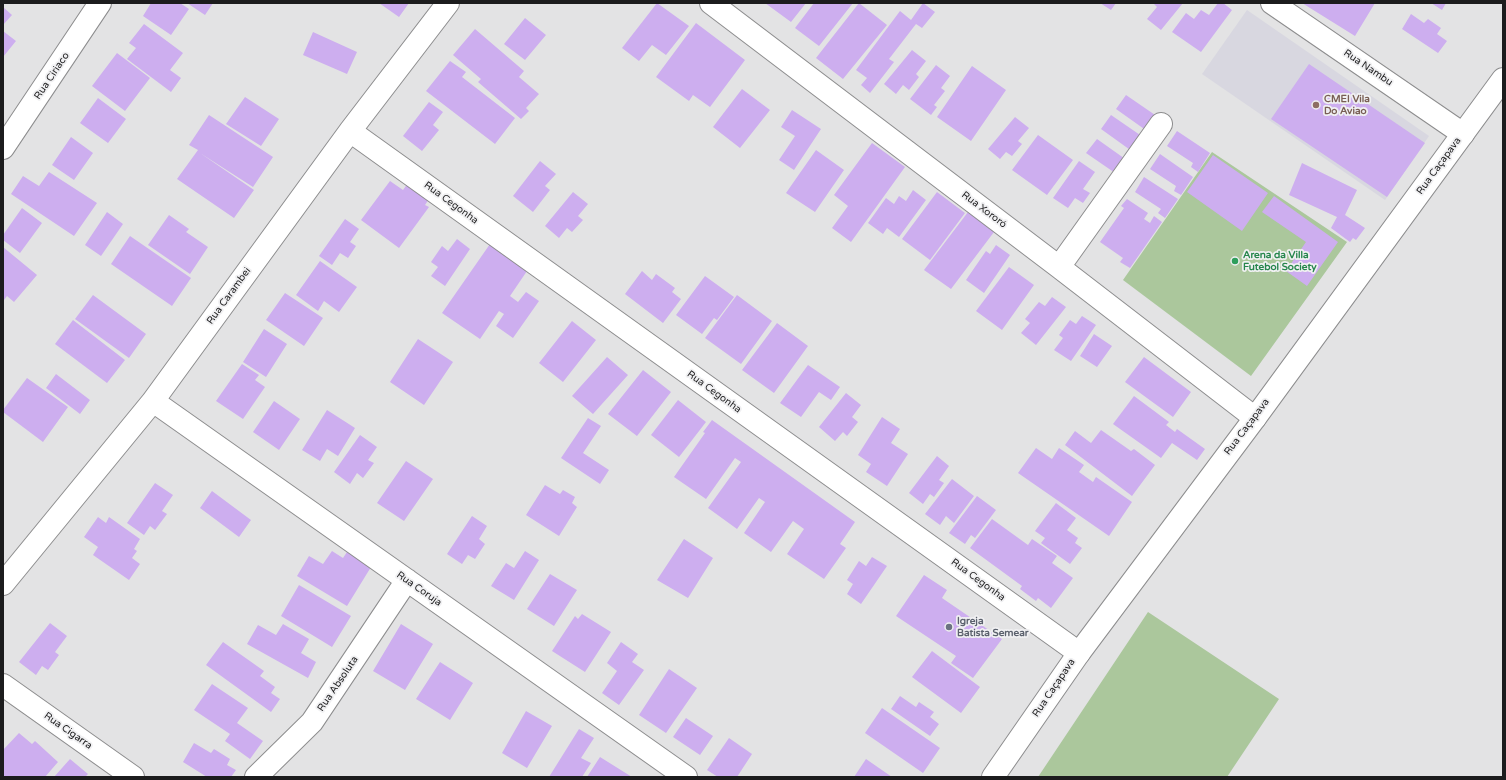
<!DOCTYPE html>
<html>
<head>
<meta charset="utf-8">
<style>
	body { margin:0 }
	#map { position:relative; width:1506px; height:780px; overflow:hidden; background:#e3e3e4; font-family:"Varela Round",sans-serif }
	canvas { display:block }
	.frame { position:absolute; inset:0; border:4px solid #1c1c1d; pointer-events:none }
</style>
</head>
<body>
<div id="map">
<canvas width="1506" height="780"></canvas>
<div class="frame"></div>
</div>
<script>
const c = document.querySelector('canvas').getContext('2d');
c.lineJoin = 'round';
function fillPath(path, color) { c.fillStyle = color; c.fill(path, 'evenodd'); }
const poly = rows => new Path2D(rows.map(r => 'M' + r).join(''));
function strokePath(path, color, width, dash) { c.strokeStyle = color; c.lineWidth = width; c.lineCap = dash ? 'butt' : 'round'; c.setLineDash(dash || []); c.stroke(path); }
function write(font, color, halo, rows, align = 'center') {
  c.font = font + ' "Varela Round",sans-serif'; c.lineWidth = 3.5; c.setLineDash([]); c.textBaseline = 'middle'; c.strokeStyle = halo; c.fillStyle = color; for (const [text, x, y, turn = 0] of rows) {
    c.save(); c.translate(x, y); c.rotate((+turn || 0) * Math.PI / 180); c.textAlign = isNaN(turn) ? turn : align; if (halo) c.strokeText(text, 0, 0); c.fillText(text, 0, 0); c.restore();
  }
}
const built = poly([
	[1247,10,1429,136,1385,200,1202,74]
]);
const green = poly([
	[1212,152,1347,242,1251,376,1123,280],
	[1148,612,1279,699,1227,777,1038,777]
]);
const building = poly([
	[151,3,180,3,189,9,171,35,143,16],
	[187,3,213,3,205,15],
	[379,3,409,3,399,17],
	[657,3,689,26,666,55,652,45,639,61,622,48],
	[765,3,806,3,791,22],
	[814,3,853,3,819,46,795,28],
	[859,3,887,25,843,79,816,58],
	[923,3,935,12,922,28,916,24,889,59,894,62,870,93,861,85,867,78,856,70,900,11,911,20],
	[1100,3,1116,3,1111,10],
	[1153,3,1183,3,1161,30,1147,19,1157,7],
	[1218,3,1223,3,1232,10,1201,52,1172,32,1186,13,1194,19,1201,10,1209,15],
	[1302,3,1375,3,1355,36],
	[1431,3,1446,3,1442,10],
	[3,7,12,15,3,25],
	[1411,14,1424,23,1428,19,1441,28,1437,34,1447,41,1438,53,1402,29],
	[525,18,546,35,525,60,504,44],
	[696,23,745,60,710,107,693,95,689,101,656,77],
	[144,24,183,53,170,70,181,78,171,92,127,59,136,48,129,43],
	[475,29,524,71,519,77,539,94,526,108,529,111,521,119,478,82,481,79,453,55],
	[3,31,16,41,3,57],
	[313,32,357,52,347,74,303,55],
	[912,50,926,61,916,74,919,77,909,90,903,85,896,94,884,84],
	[117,53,150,78,125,111,92,86],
	[450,61,466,72,462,77,515,118,495,144,426,91],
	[1309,64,1425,143,1387,197,1271,119],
	[936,65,950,76,941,88,945,91,934,105,937,107,931,115,910,99],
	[972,66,1006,90,971,141,937,117],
	[742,89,770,110,740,148,713,127],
	[1126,95,1158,117,1147,131,1116,109],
	[245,97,279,119,261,146,226,124],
	[98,98,126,119,108,143,80,123],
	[429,102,443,112,433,125,439,130,422,151,403,136],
	[792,110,821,129,794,170,779,160,795,136,781,127],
	[209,115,273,157,253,187,200,153,254,190,234,218,177,179,198,150,189,145],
	[1111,115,1143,137,1133,152,1101,129],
	[1015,117,1029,128,1018,141,1022,144,1012,156,1006,152,1000,159,988,149],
	[1177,131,1210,153,1198,172,1191,167,1193,163,1167,146],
	[1038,135,1073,160,1047,195,1012,170],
	[71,137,93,153,74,180,52,165],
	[1097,139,1128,161,1118,175,1086,153],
	[872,143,905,167,851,242,832,228,848,206,834,195],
	[816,150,844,170,815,212,786,193],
	[1160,154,1193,177,1181,195,1174,191,1176,186,1150,169],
	[1213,155,1268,193,1242,231,1187,192],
	[540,161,556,174,545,186,550,190,533,212,513,196],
	[1079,161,1095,172,1083,189,1090,193,1083,203,1075,198,1068,208,1053,198],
	[1302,163,1357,190,1345,215,1365,228,1356,240,1353,238,1350,242,1331,228,1337,217,1289,195],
	[49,172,97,203,74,236,11,194,23,176,39,186],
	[1144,177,1178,199,1165,218,1158,213,1161,209,1135,192],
	[390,181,403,190,408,183,429,199,425,205,429,207,399,248,361,220],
	[913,190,926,200,899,237,887,228,883,234,868,223,886,198,894,204,899,196,906,201],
	[573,192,588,204,578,216,583,220,572,232,567,228,559,238,545,226],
	[937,192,965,213,930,260,902,239],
	[1274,196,1338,242,1307,286,1286,271,1306,242,1262,212],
	[1127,199,1148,213,1144,219,1150,223,1154,216,1162,222,1130,268,1120,262,1123,258,1100,242,1124,208,1121,206],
	[22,208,42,223,20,253,3,240,3,235],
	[107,212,123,224,101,256,85,245],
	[968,212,994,232,951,289,924,270],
	[169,215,189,229,186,232,208,247,190,274,148,245],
	[345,219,359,229,350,242,356,246,348,258,340,253,332,265,319,256],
	[130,236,191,278,172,306,111,264],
	[457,239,470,249,445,286,431,276,438,267,431,262,442,246,448,251],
	[490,244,527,271,510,296,518,302,526,292,539,301,513,338,496,326,504,314,499,311,480,339,442,313],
	[996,245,1010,255,984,293,966,280,986,251,990,254],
	[3,247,37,275,14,302,7,296,4,300,3,299],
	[320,261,357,287,339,312,324,301,318,311,296,295],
	[1009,267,1034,285,1002,330,976,311],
	[642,271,652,280,656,274,675,288,672,292,681,299,663,323,625,294],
	[705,276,734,297,717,320,714,318,702,334,676,315],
	[285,293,323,318,304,346,266,320],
	[93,295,146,334,129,358,75,319],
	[737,295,772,321,741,364,705,338],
	[1052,297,1066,307,1036,345,1021,333,1030,323,1025,319,1039,302,1045,306],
	[1082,316,1096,325,1071,361,1054,350,1063,338,1059,335,1070,320,1076,324],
	[73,320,125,360,107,383,55,344],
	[572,321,596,340,563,382,539,363],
	[777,323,808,346,774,393,742,370],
	[264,329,287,344,266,377,243,362],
	[1094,334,1112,346,1097,367,1080,356],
	[418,339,453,362,424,405,390,382],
	[607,357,628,375,593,414,572,396],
	[1144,357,1191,392,1173,417,1125,382],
	[242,364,259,375,255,380,265,387,243,419,216,401],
	[808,365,840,387,831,400,819,392,801,417,780,403],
	[643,370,671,392,637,436,608,414],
	[56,374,90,400,80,414,46,388],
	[27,378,68,407,43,442,3,412,3,410],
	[846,393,861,405,852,417,858,422,847,436,843,432,835,441,819,427],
	[1134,396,1169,422,1166,425,1175,432,1177,429,1205,449,1197,460,1172,443,1161,458,1113,424],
	[678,400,706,422,679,457,651,435],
	[274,401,300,419,279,450,253,432],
	[327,410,355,428,338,456,327,449,320,461,302,450],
	[882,417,900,429,891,443,908,454,887,486,866,472,871,464,858,455],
	[588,418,601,426,583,453,609,470,600,484,561,458],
	[712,420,855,522,840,544,846,548,824,579,787,554,804,529,793,521,771,552,744,533,765,502,759,498,737,529,708,508,741,462,735,458,706,499,674,477,705,433,703,432],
	[1101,430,1131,451,1134,449,1155,465,1132,496,1065,445,1075,431,1091,443],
	[360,435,377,447,368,460,374,463,363,478,357,473,350,484,334,472],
	[1036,448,1052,459,1059,448,1084,465,1079,472,1093,482,1096,477,1132,502,1109,536,1018,473],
	[937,456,949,466,939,480,944,483,934,497,930,494,923,504,909,493],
	[406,461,433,479,404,521,377,503],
	[952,479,974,496,954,523,946,516,940,525,925,514],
	[155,483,173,495,162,511,167,514,155,530,150,526,144,535,127,523],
	[545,485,560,494,563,490,575,497,572,503,577,507,559,536,526,515],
	[212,491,251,520,239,537,200,508],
	[977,496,996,510,975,538,971,535,965,544,949,533],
	[1056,503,1076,518,1067,530,1078,538,1075,543,1082,548,1070,564,1041,543,1045,538,1035,531],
	[472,516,487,526,479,539,485,544,475,559,468,555,462,564,447,554],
	[98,517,106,523,109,517,140,539,134,549,137,551,132,558,140,564,129,580,93,555,98,547,84,537],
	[992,519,1028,545,1032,539,1057,556,1052,563,1073,578,1051,608,1038,598,1036,601,1020,589,1022,586,970,548],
	[684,539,713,558,688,598,657,580],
	[332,551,343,558,347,552,371,567,347,606,297,576,309,556,323,564],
	[525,551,539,560,514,600,491,586,506,563,514,568],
	[872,557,887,566,861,604,847,594,853,584,847,580,859,561,866,566],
	[550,574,577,590,554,626,527,609],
	[924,575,947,590,942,598,1002,639,973,678,951,663,956,656,896,616],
	[299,585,351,616,332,647,281,616],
	[582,614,611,632,585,672,552,651,575,616,578,619],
	[50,623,67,636,55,652,59,655,48,670,42,666,36,675,19,662],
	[283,624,309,639,301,653,316,662,308,678,247,644,258,625,276,635],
	[401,624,433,644,405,690,373,671],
	[223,642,264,671,260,676,275,687,271,693,280,699,271,712,206,665],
	[621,642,638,654,632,662,644,670,619,705,602,693,617,671,607,663],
	[932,651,980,687,961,713,912,677],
	[440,662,473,683,450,720,416,699],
	[669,669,697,688,666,733,639,715],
	[212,684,248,708,237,723,263,741,250,759,225,741,230,734,194,710],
	[900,696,916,707,919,702,934,712,930,717,939,724,930,736,891,709],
	[882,708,940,748,923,773,865,733],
	[526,711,552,726,527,768,502,753],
	[686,718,713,736,700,755,673,737],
	[579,729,594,738,581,758,591,763,582,777,549,777],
	[19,733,32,744,35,741,58,762,45,777,3,777,3,750],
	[729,738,752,754,737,777,718,777,707,770],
	[194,743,211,753,214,749,230,759,227,765,236,770,231,777,207,777,183,762],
	[600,757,632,777,587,777],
	[70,759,88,774,85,777,54,777],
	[866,759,892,777,854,777]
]);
const minor = poly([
	[711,3,1059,267,1255,418],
	[1272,3,1463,134],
	[350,131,1079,653],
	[3,148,100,3],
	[1059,267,1161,124],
	[153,401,686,777],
	[3,584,153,401,350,131,448,3],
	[3,685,133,777],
	[256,777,312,722,407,580]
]);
const tertiary = poly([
	[993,777,1079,653,1255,418,1503,79]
]);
const markers = [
	[1316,105,4,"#8d6e63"],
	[1235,261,4,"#2e9e5b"],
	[949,627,4,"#6b7280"]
];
const streetNames = [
	["Rua Nambu",1368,68,34],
	["Rua Ciriaco",52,76,-56],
	["Rua Caçapava",1439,166,-54],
	["Rua Cegonha",451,203,36],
	["Rua Xororó",984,210,37],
	["Rua Carambei",229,296,-54],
	["Rua Cegonha",714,392,36],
	["Rua Caçapava",1247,427,-53],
	["Rua Cegonha",978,580,36],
	["Rua Coruja",419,589,35],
	["Rua Absoluta",338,684,-56],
	["Rua Caçapava",1054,688,-56],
	["Rua Cigarra",68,731,35]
];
const educationNames = [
	["CMEI Vila",1324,99],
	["Do Aviao",1324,111]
];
const leisureNames = [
	["Arena da Villa",1243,255],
	["Futebol Society",1243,267]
];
const worshipNames = [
	["Igreja",957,621],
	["Batista Semear",957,633]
];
fillPath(built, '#d8d7e0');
fillPath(green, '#abc79c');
fillPath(building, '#cdaeef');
strokePath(minor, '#8d8d8e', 24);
strokePath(tertiary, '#8d8d8e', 24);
strokePath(minor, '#fff', 22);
strokePath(tertiary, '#fff', 22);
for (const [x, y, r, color] of markers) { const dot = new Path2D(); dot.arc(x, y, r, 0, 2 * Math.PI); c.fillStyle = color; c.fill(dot); strokePath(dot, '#f0f0f2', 1.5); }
write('10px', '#1c1c1d', '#f0f0f2', streetNames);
write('bold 10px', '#785e54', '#f0f0f2', educationNames, 'left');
write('bold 10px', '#27864d', '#f0f0f2', leisureNames, 'left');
write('bold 10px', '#5b616d', '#f0f0f2', worshipNames, 'left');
</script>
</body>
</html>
